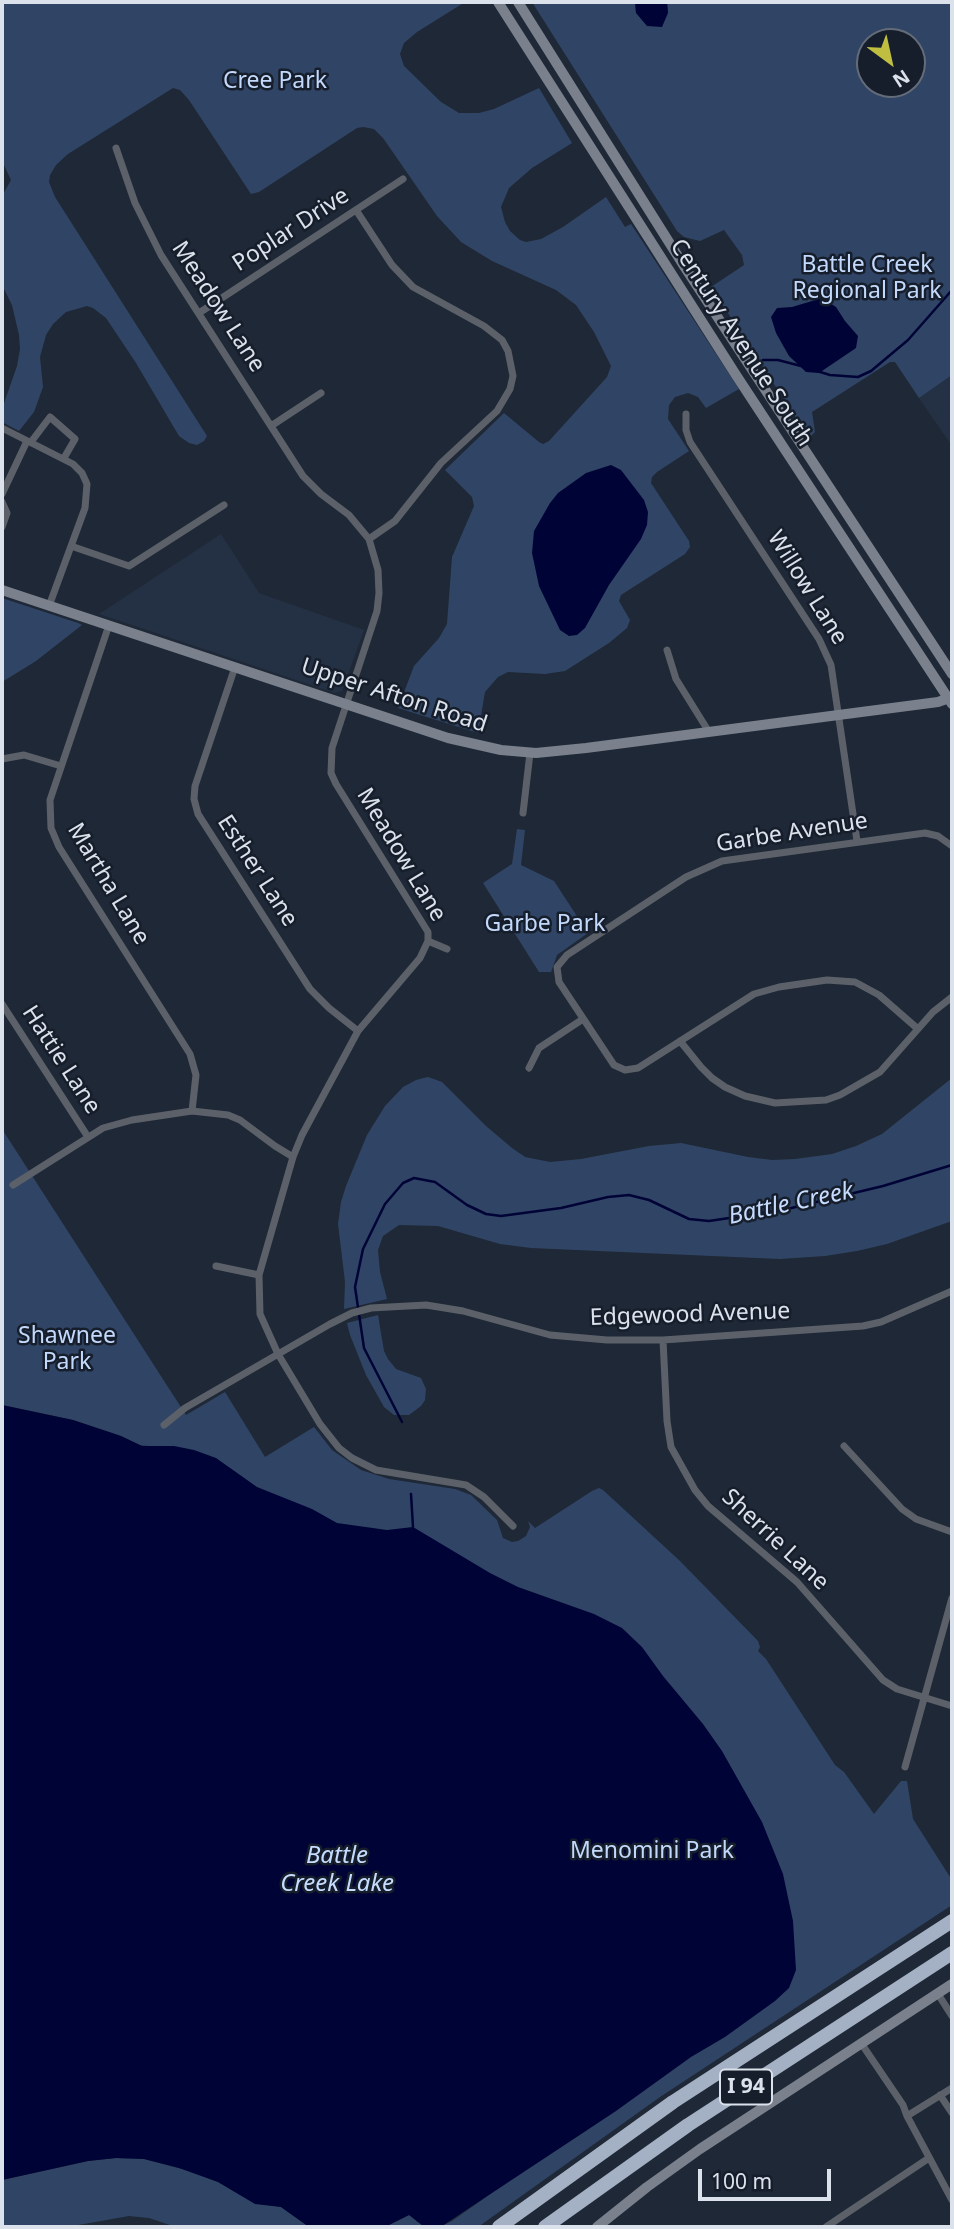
<!DOCTYPE html>
<html>
<head>
<meta charset="utf-8">
<style>
	body { margin:0 }
	#map { position:relative; width:954px; height:2229px; overflow:hidden; background:#1f2836; font-family:"Noto Sans",sans-serif }
	canvas { display:block }
	.frame { position:absolute; inset:0; border:4px solid #dce2ec; pointer-events:none }
	.north { position:absolute; left:856px; top:28px; width:70px; height:70px; box-sizing:border-box; background:#161e2c; border:2px solid #656c79; border-radius:50%; rotate:147deg; font-size:19px; font-weight:700; line-height:28px; text-align:center; color:#dce2ec }
	.north::after { content:''; display:block; margin:auto; width:24px; height:32px; background:#bfbe41; clip-path:polygon(50% 0,100% 100%,50% 72%,0 100%) }
	.scale { position:absolute; left:698px; top:2169px; width:133px; height:32px; box-sizing:border-box; border:4px solid #dce2ec; border-top:0; padding-left:9px; font-size:21px; line-height:24px; white-space:nowrap; color:#dce2ec; -webkit-text-stroke:5px #161e2c; paint-order:stroke }
</style>
</head>
<body>
<div id="map">
<canvas width="954" height="2229"></canvas>
<div class="frame"></div>
<div class="north">N</div>
<div class="scale">100 m</div>
</div>
<script>
const c = document.querySelector('canvas').getContext('2d');
c.lineJoin = 'round';
function fillPath(path, color) { c.fillStyle = color; c.fill(path, 'evenodd'); }
const poly = rows => new Path2D(rows.map(r => 'M' + r).join(''));
function strokePath(path, color, width, dash) { c.strokeStyle = color; c.lineWidth = width; c.lineCap = dash ? 'butt' : 'round'; c.setLineDash(dash || []); c.stroke(path); }
function write(font, color, halo, rows, align = 'center') {
  c.font = font + ' "Noto Sans",sans-serif'; c.lineWidth = 5; c.setLineDash([]); c.textBaseline = 'middle'; c.strokeStyle = halo; c.fillStyle = color; for (const [text, x, y, turn = 0] of rows) {
    c.save(); c.translate(x, y); c.rotate((+turn || 0) * Math.PI / 180); c.textAlign = isNaN(turn) ? turn : align; if (halo) c.strokeText(text, 0, 0); c.fillText(text, 0, 0); c.restore();
  }
}
const built = poly([
	[952,375,952,446,919,398],
	[221,534,259,593,364,630,342,691,335,693,99,614]
]);
const green = poly([
	[2,2,465,2,417,32,404,43,400,54,404,66,441,102,459,113,479,113,494,109,539,88,572,143,532,168,509,188,501,207,505,222,510,231,520,240,526,242,541,239,563,227,606,197,625,227,631,224,739,389,706,408,698,397,688,393,675,397,669,405,668,419,689,451,657,472,652,477,651,483,689,541,690,547,685,554,621,595,619,601,630,620,627,628,609,643,565,671,545,674,508,672,498,677,485,692,478,733,398,708,414,666,439,638,447,624,452,557,474,506,472,497,445,470,504,413,539,442,543,444,549,441,607,377,611,366,594,332,576,305,556,290,492,261,461,242,437,216,383,138,374,129,363,127,357,128,259,192,251,194,189,100,180,90,173,88,68,154,56,165,50,175,49,182,55,197,207,436,204,441,197,445,189,443,179,436,136,363,106,318,93,308,87,306,66,312,53,324,46,335,40,357,43,387,34,412,19,431,2,422,2,409,17,366,20,349,19,335,12,305,2,285,2,196,11,180,2,161],
	[532,2,635,2,636,13,668,13,667,2,952,2,952,375,919,398,895,362,890,362,812,412,815,432,811,436,801,420,798,421,711,287,744,265,742,255,724,230,700,241,684,237,677,231],
	[870,42,912,42,912,84,870,84],
	[2,598,78,623,82,625,36,661,2,682],
	[517,829,525,830,521,865,554,881,588,933,557,955,551,972,539,972,483,883,512,864],
	[428,1077,442,1082,486,1126,512,1148,525,1157,550,1162,581,1159,649,1146,681,1143,748,1157,772,1160,795,1159,832,1154,856,1146,882,1134,952,1078,952,1221,887,1244,857,1251,825,1256,780,1259,531,1248,500,1244,438,1226,399,1225,383,1236,378,1250,380,1272,387,1299,344,1309,345,1282,338,1224,341,1202,346,1186,367,1135,385,1106,403,1087,416,1080],
	[2,1129,186,1415,225,1392,265,1457,314,1427,332,1450,361,1470,389,1479,455,1489,471,1495,497,1520,503,1538,512,1542,518,1541,526,1536,530,1527,528,1521,535,1528,592,1491,599,1488,603,1490,680,1561,758,1641,760,1647,758,1651,766,1659,835,1765,844,1772,874,1814,901,1781,907,1781,913,1819,950,1877,952,1876,952,1905,660,2097,478,2227,385,2227,409,2215,414,2217,417,2222,442,2226,452,2221,520,2173,587,2130,149,1446,139,1445,121,1436,73,1420,2,1405],
	[378,1315,384,1351,388,1359,396,1369,421,1378,426,1389,425,1400,421,1406,409,1415,394,1415,384,1407,366,1375,350,1335,347,1323],
	[116,2158,144,2159,190,2171,218,2182,255,2203,281,2207,309,2227,176,2227,149,2218,129,2216,67,2227,2,2227,2,2180,88,2161]
]);
const water = poly([
	[635,2,667,2,668,13,662,27,647,26,636,13],
	[822,298,836,307,845,321,858,336,856,348,819,373,806,372,789,356,776,333,771,317,777,308,792,307],
	[611,465,621,470,644,500,648,512,647,525,641,539,609,585,585,628,577,635,569,636,560,630,539,586,532,553,534,531,550,503,558,493,586,473],
	[2,1405,73,1420,121,1436,142,1446,174,1446,194,1450,216,1458,257,1487,312,1509,337,1523,387,1530,413,1527,490,1573,518,1587,594,1614,622,1628,642,1647,663,1676,703,1724,722,1751,762,1822,783,1874,793,1921,796,1970,789,1988,775,2001,725,2037,691,2057,616,2111,442,2226,423,2226,409,2215,385,2227,309,2227,281,2207,255,2204,218,2182,179,2168,144,2159,116,2158,88,2161,2,2180]
]);
const stream = poly([
	[763,360,778,360,801,366],
	[817,371,830,375,858,377,871,371,908,340,952,290],
	[402,1422,364,1348,355,1287,363,1249,385,1204,403,1183,414,1178,435,1182,467,1205,486,1214,501,1216,561,1208,608,1197,629,1195,649,1200,689,1219,709,1221,783,1210,883,1186,952,1165],
	[411,1494,413,1527]
]);
const street = poly([
	[116,148,135,203,161,255,303,476,321,494,349,515,369,539,378,570,379,593,377,611,332,748,331,773,336,784,428,932,428,941,420,958,358,1031,302,1135,293,1157,259,1275,260,1314,278,1354,320,1424,339,1448,352,1458,376,1470,466,1485,484,1497,513,1526],
	[356,210,392,265,413,287,484,326,502,340,508,351,513,376,510,389,497,411,441,463,395,521,369,539],
	[199,313,403,179],
	[686,414,686,430,690,442,819,639,831,665,857,841],
	[271,426,321,393],
	[2,428,73,464,82,473,87,484,85,508,49,606],
	[31,442,50,417,75,439,64,458],
	[2,494,27,441],
	[2,502,7,513,2,527],
	[71,546,129,566,224,505],
	[109,625,50,800,51,828,59,847,190,1054,196,1075,192,1111],
	[667,650,676,679,709,732],
	[235,667,195,786,194,799,198,814,310,989,329,1008,358,1031],
	[2,759,24,755,61,766],
	[523,813,530,753],
	[428,941,447,949],
	[2,1004,88,1137],
	[918,1029,879,995,855,982,827,980,779,987,754,994,638,1068,625,1070,614,1065,559,982,557,967,567,955,686,877,722,861,925,833,938,836,952,846],
	[680,1041,701,1067,712,1078,725,1087,745,1096,775,1103,826,1100,840,1095,880,1072,933,1012,952,997],
	[529,1068,539,1048,583,1019],
	[13,1185,103,1128,132,1120,192,1111,228,1115,240,1120,275,1146,293,1157],
	[216,1266,259,1275],
	[663,1340,667,1421,671,1447,695,1490,708,1506,797,1582,883,1680,897,1689,952,1706],
	[164,1425,185,1408,330,1324,352,1313,371,1308,426,1305,463,1311,550,1335,607,1340,663,1340,863,1326,881,1322,952,1291],
	[844,1446,902,1509,916,1519,952,1532],
	[905,1767,952,1598],
	[938,1994,952,2016],
	[861,2043,903,2105,907,2116,952,2200],
	[940,2095,952,2113],
	[907,2116,952,2088],
	[826,2227,929,2158]
]);
const secondary = poly([
	[498,2,736,375,952,704],
	[518,2,684,266,952,674],
	[2,590,448,738,501,750,536,753,586,748,938,702,952,697],
	[597,2227,647,2187,700,2149,952,1984]
]);
const highway = poly([
	[499,2227,673,2102,952,1921],
	[545,2227,688,2125,952,1953]
]);
const shields = [
	[746,2087,52]
];
const shieldNames = [
	["I 94",746,2087]
];
const parkNames = [
	["Cree Park",275,81],
	["Battle Creek",867,265],
	["Regional Park",867,291],
	["Garbe Park",545,924],
	["Shawnee",67,1336],
	["Park",67,1362],
	["Menomini Park",652,1851]
];
const streetNames = [
	["Poplar Drive",291,230,-33],
	["Meadow Lane",218,307,57],
	["Century Avenue South",741,343,57],
	["Willow Lane",807,588,58],
	["Upper Afton Road",394,696,18],
	["Garbe Avenue",792,833,-9],
	["Meadow Lane",401,855,59],
	["Esther Lane",257,871,57],
	["Martha Lane",108,884,59],
	["Hattie Lane",61,1060,57],
	["Edgewood Avenue",690,1315,-2],
	["Sherrie Lane",775,1540,43]
];
const waterNames = [
	["Battle Creek",791,1204,-12],
	["Battle",337,1856],
	["Creek Lake",337,1884]
];
fillPath(built, '#243145');
fillPath(green, '#304565');
fillPath(water, '#000336');
strokePath(stream, '#000336', 2.5);
strokePath(street, '#5c6169', 7);
strokePath(secondary, '#7a818d', 10);
strokePath(highway, '#a4b0c3', 14);
for (const [x, y, w] of shields) { const box = new Path2D(); box.roundRect(x - w / 2, y - 17.5, w, 35, 5); c.fillStyle = '#161e2c'; c.fill(box); strokePath(box, '#dce2ec', 2); }
write('bold 21px', '#dce2ec', null, shieldNames);
write('23px', '#c3d9fb', '#161e2c', parkNames);
write('23px', '#dce2ec', '#161e2c', streetNames);
write('italic 24px', '#c6dcfe', '#161e2c', waterNames);
</script>
</body>
</html>
